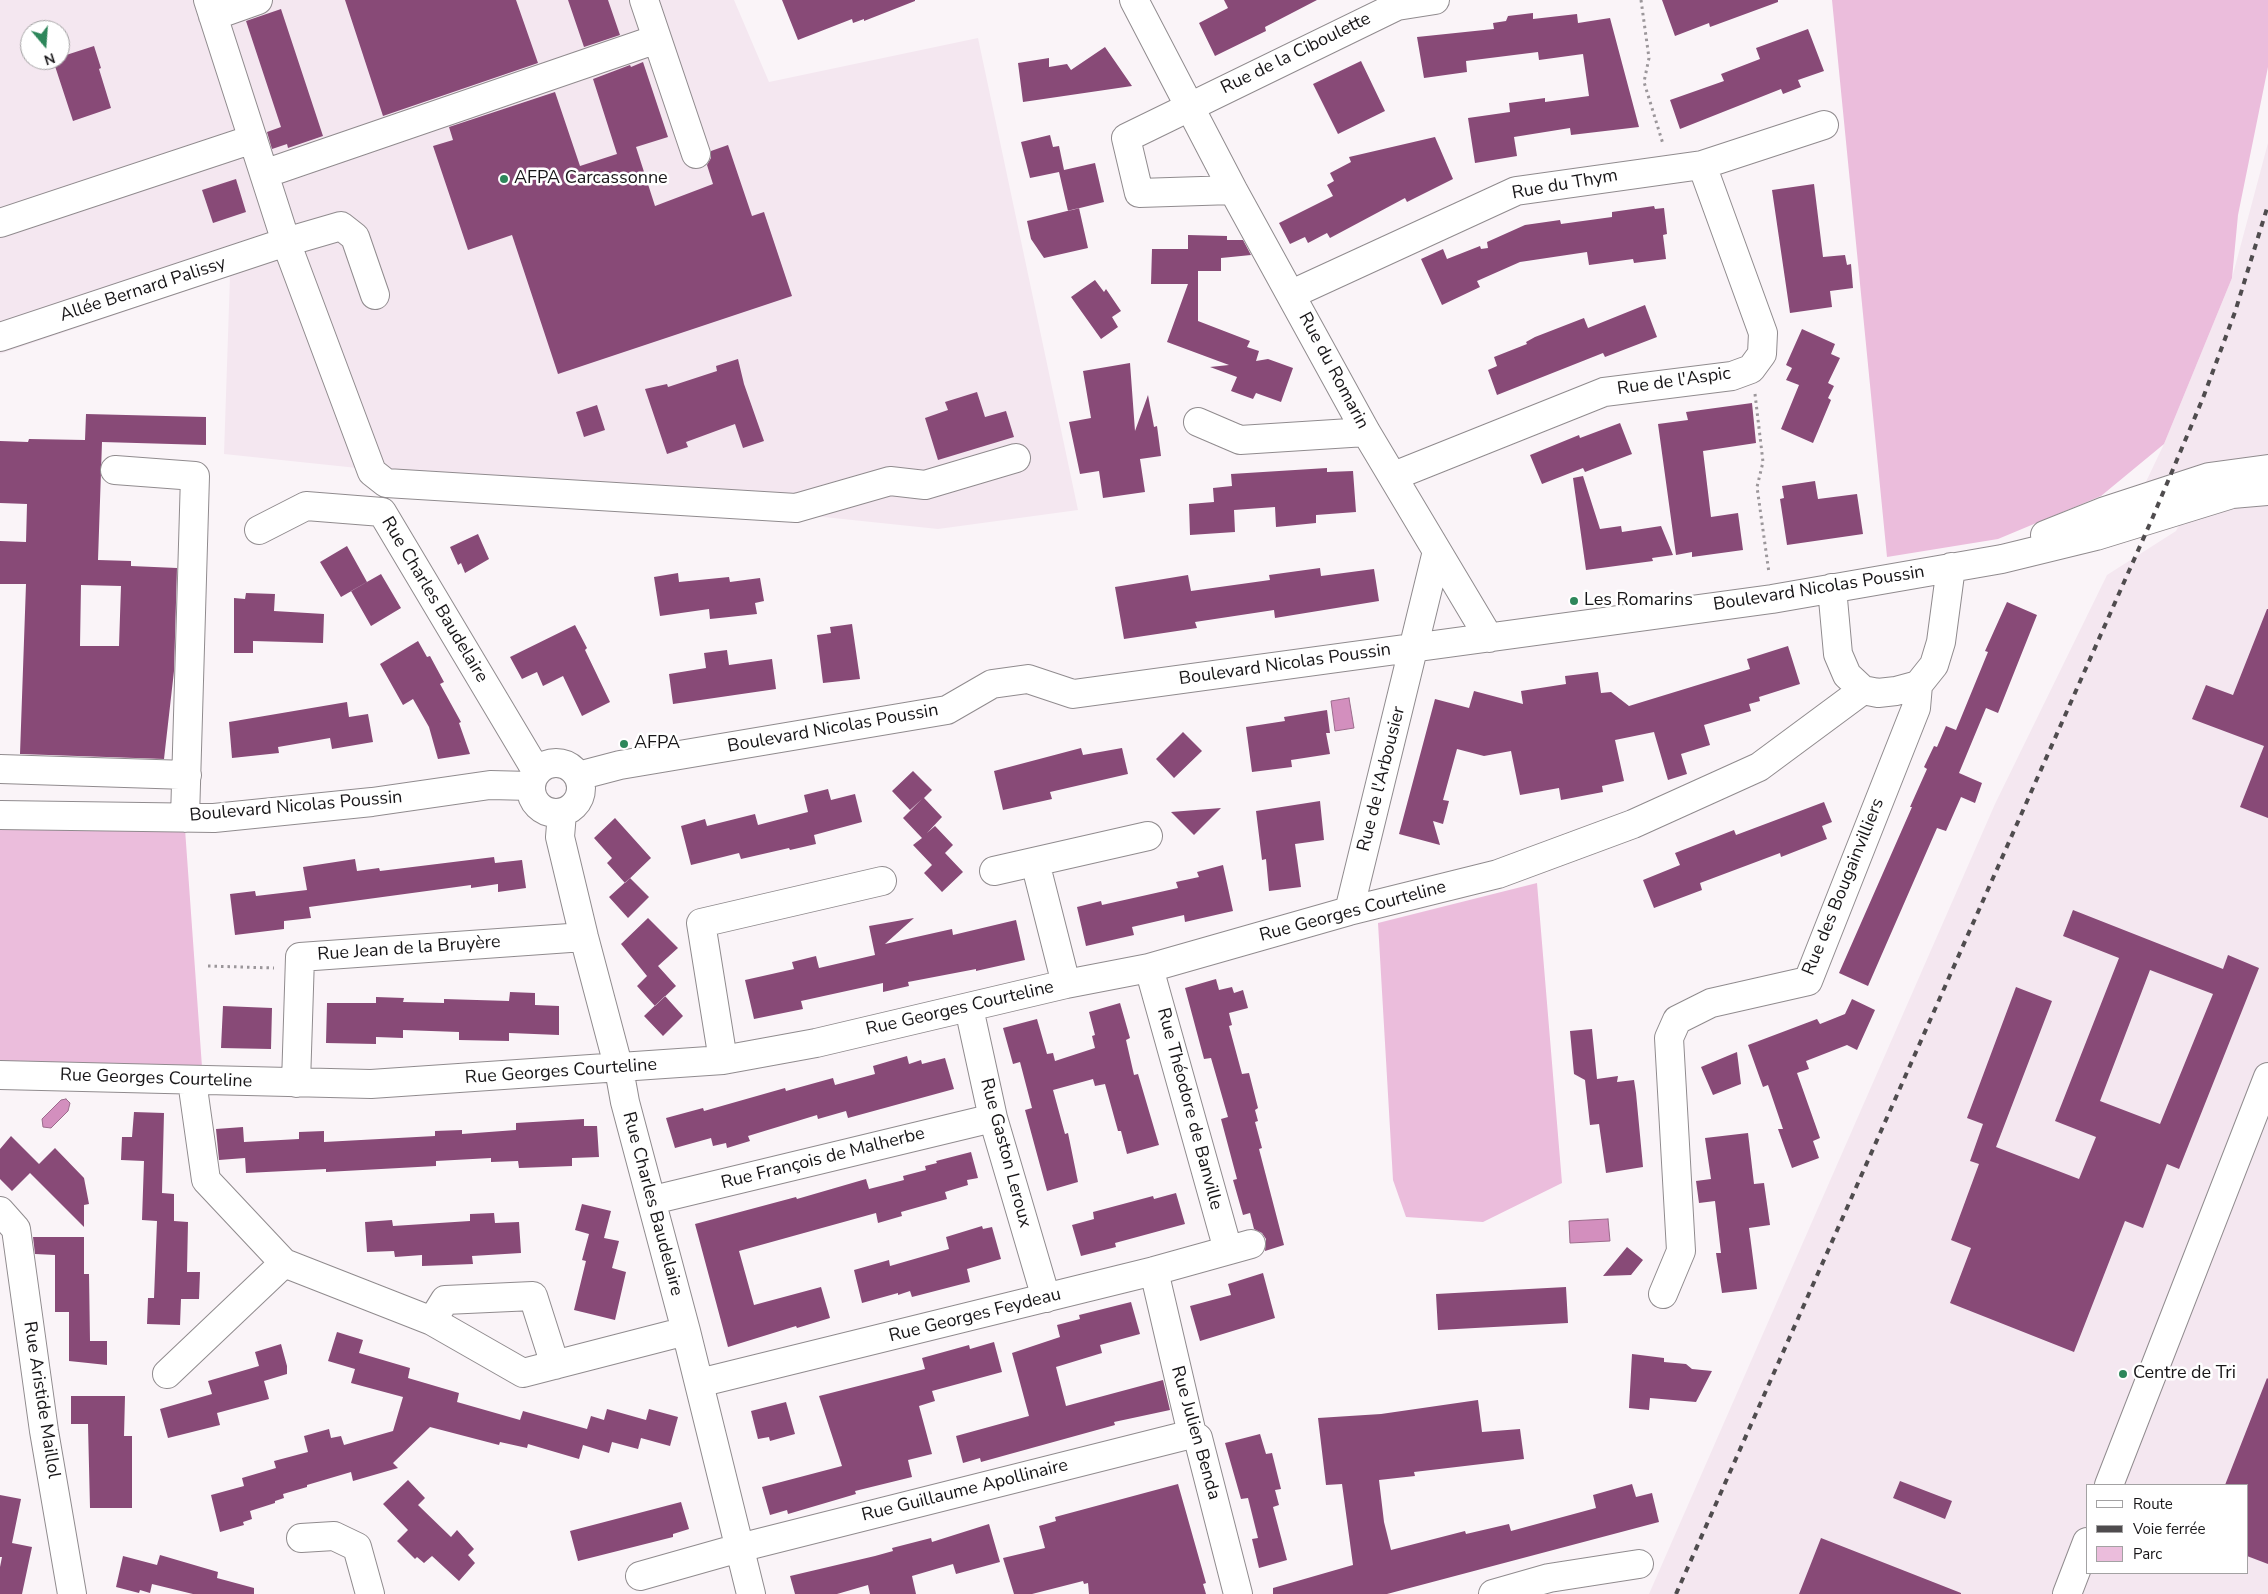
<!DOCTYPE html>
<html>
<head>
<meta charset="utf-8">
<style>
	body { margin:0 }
	#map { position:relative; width:2268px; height:1594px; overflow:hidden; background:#faf4f8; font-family:"Nunito Sans",sans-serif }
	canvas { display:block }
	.legend { position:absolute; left:2086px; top:1484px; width:162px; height:90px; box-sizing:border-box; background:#fff; border:1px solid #a3a2a3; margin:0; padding:6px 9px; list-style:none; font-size:15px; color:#181618 }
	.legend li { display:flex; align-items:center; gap:10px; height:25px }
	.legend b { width:25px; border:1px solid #a3a2a3 }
	.north { position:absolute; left:20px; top:20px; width:50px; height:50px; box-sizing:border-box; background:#fff; border:1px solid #a3a2a3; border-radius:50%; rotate:162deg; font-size:14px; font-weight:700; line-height:20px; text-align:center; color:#181618 }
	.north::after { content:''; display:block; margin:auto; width:18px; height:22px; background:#2d865a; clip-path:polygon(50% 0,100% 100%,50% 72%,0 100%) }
</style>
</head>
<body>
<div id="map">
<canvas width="2268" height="1594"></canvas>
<ul class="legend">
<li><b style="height:6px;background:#fff"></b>Route</li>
<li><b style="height:6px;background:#4f4c4e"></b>Voie ferrée</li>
<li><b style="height:14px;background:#ebbddc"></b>Parc</li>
</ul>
<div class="north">N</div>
</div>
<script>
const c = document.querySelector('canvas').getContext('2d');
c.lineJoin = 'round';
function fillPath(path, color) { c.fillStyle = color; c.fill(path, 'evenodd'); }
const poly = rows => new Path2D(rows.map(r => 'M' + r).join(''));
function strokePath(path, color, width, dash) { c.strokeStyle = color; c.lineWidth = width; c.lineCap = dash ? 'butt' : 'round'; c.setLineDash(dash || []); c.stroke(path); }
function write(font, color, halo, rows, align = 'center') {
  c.font = font + ' "Nunito Sans",sans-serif'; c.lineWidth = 5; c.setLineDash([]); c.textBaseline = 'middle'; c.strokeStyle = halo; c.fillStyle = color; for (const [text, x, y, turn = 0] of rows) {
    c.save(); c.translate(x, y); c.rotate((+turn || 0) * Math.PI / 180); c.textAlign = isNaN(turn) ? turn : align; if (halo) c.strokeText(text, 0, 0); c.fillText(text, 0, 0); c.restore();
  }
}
const built = poly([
	[0,0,734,0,769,82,978,38,1078,510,938,529,224,454,230,276,0,354],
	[30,30,60,30,60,60,30,60],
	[2268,143,2268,1594,1649,1594,1995,804,2107,575,2176,531,2207,470,2143,488,2164,444,2232,278],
	[2087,1485,2247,1485,2247,1573,2087,1573]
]);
const green = poly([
	[1832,0,2268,0,2268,67,2238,215,2232,278,2164,444,2101,496,1998,539,1887,557],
	[0,808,185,829,202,1067,0,1065],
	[1537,883,1562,1183,1483,1222,1406,1217,1393,1180,1378,923]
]);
const water = poly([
	[1349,698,1354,728,1335,731,1331,701,1349,698],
	[66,1099,70,1103,68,1111,51,1128,43,1127,42,1119,61,1100,66,1099],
	[1608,1219,1610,1241,1570,1243,1569,1221,1608,1219]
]);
const building = poly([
	[345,0,516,0,538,63,383,116],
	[568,0,608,0,620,35,584,47],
	[782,0,915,0,915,1,864,21,864,19,853,23,852,19,798,40],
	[1224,0,1317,0,1265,27,1266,31,1215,56,1199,23,1228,8],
	[1662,0,1778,0,1778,2,1710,27,1709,23,1675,36],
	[281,9,323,136,288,148,287,144,272,149,267,132,281,127,246,21],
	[1533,13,1533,19,1577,14,1578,23,1610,18,1639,127,1571,135,1570,128,1514,137,1517,156,1475,163,1468,118,1510,112,1509,103,1545,98,1545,102,1589,96,1583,54,1539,60,1538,52,1466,61,1467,72,1424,78,1417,37,1494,29,1493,23,1506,21,1508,16],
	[1808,29,1824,71,1798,80,1801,87,1783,94,1781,89,1680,129,1670,100,1724,81,1721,74,1760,59,1756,48],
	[94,46,101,68,99,69,111,108,73,121,53,60,60,60,60,57],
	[1105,47,1132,86,1023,102,1018,63,1049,58,1049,67,1067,64,1071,70],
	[1361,61,1385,111,1338,134,1313,84],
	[643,62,668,137,636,147,655,206,713,184,707,165,711,158,711,151,728,145,752,216,764,212,792,296,558,374,512,235,468,250,433,146,453,140,449,127,555,92,580,166,617,154,593,79,630,65,631,67],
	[1050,135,1053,147,1059,146,1064,170,1095,163,1104,202,1068,211,1059,172,1030,178,1021,142],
	[1435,137,1453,179,1407,202,1405,198,1330,238,1327,233,1308,243,1305,237,1290,244,1279,223,1333,196,1327,185,1334,181,1330,173,1351,162,1349,157],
	[236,179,246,212,213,223,202,190],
	[1814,184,1823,257,1845,255,1847,265,1851,264,1853,288,1830,291,1832,307,1790,313,1772,190],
	[1654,206,1655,209,1664,208,1667,234,1663,235,1666,259,1634,263,1633,259,1589,265,1587,252,1520,262,1477,281,1480,287,1442,305,1421,259,1443,249,1447,259,1480,246,1481,249,1488,248,1487,242,1525,225,1560,220,1561,224,1612,217,1612,212],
	[1079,208,1088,248,1044,258,1031,239,1027,221],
	[1188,235,1227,236,1227,240,1243,240,1251,255,1221,258,1221,271,1198,271,1198,321,1250,341,1247,347,1259,351,1256,361,1268,359,1293,368,1281,402,1256,393,1253,399,1231,391,1237,377,1210,367,1229,365,1167,342,1188,284,1151,284,1152,249,1188,249],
	[1095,280,1104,292,1106,289,1121,311,1112,317,1118,327,1101,339,1071,297],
	[1645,305,1657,337,1605,357,1603,353,1497,395,1488,370,1497,366,1494,357,1527,344,1526,342,1535,337,1584,318,1588,328],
	[1802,329,1835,344,1831,354,1840,358,1828,383,1834,386,1828,398,1831,400,1813,443,1781,429,1799,385,1786,380,1792,368,1786,365],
	[738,359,744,384,764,441,743,448,735,424,686,442,688,447,667,454,645,389,667,384,668,387,717,371,716,366],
	[1130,363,1135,431,1148,395,1154,427,1157,426,1161,456,1140,459,1145,492,1103,498,1099,471,1080,474,1069,422,1091,418,1083,371],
	[977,392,985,417,1006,411,1014,437,938,460,925,418,948,410,945,402],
	[1752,403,1756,443,1703,451,1711,517,1738,513,1743,550,1692,557,1692,552,1676,555,1658,424,1688,420,1686,412],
	[597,405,605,430,584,437,576,412],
	[86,414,206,417,206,445,102,442,98,560,131,561,131,566,177,568,174,671,164,759,20,754,26,584,0,584,0,541,26,542,27,504,0,503,0,441,28,442,29,439,85,440],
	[81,585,121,586,119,646,80,646],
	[1620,423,1632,454,1585,472,1583,468,1542,484,1530,455,1579,435,1580,438],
	[1327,468,1327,472,1353,471,1356,512,1316,515,1316,523,1276,527,1275,507,1234,510,1235,532,1190,535,1189,504,1214,502,1213,488,1232,486,1231,474],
	[1583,476,1600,529,1621,526,1622,532,1661,526,1673,555,1652,558,1653,561,1586,570,1573,478],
	[1815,481,1818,499,1857,494,1863,534,1787,545,1780,499,1784,498,1782,486],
	[478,534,489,559,465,573,461,563,458,565,450,547],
	[347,546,367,582,341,597,320,562],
	[1320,568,1321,576,1374,569,1379,601,1275,618,1274,610,1195,622,1197,628,1124,639,1115,587,1188,575,1191,591,1270,580,1269,575],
	[678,573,679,582,729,577,730,582,760,578,764,601,755,603,757,614,710,619,709,609,660,616,654,577],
	[381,574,401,608,371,626,351,591],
	[246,593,275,594,274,611,324,614,323,643,253,641,253,653,234,653,234,598,245,599],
	[2007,602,2037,615,1998,713,1986,708,1959,773,1982,783,1975,803,1961,797,1946,831,1937,828,1868,986,1839,973,1912,807,1910,807,1927,769,1924,767,1934,746,1937,747,1946,726,1956,730,1988,652,1985,651],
	[2267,609,2268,609,2268,818,2240,807,2264,746,2192,719,2206,685,2233,695],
	[852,624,860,679,823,683,817,635,831,633,830,627],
	[575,625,587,648,585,650,610,702,582,716,563,676,543,686,537,672,522,679,510,657],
	[418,641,427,657,430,656,444,682,440,684,461,722,459,723,470,754,438,759,429,727,413,699,403,705,380,664],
	[1788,646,1800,684,1759,697,1760,701,1749,704,1751,711,1704,725,1710,745,1681,754,1687,774,1668,780,1654,732,1615,740,1624,781,1602,786,1603,792,1561,800,1559,788,1520,795,1511,751,1484,756,1457,749,1443,800,1449,801,1443,824,1433,821,1440,845,1399,834,1435,699,1469,708,1474,691,1523,704,1521,691,1566,684,1565,676,1598,672,1601,693,1611,692,1629,706,1750,669,1747,659],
	[727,650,729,665,772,659,776,689,673,704,669,674,706,668,704,653],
	[347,702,349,717,368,714,373,742,332,749,330,738,278,747,279,753,232,758,229,722],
	[1327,710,1330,733,1326,733,1330,754,1291,760,1292,767,1252,772,1246,727,1285,721,1284,717],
	[1183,732,1202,751,1174,778,1156,759],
	[1081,748,1083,755,1122,748,1128,774,1050,792,1052,799,1003,810,994,771],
	[913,771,932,790,924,798,942,817,927,833,935,826,953,845,945,853,963,872,942,892,924,873,932,865,913,845,922,838,903,818,922,799,910,810,892,791],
	[828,789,831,800,855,794,862,822,814,835,816,844,790,850,789,848,741,859,739,853,691,865,681,826,705,819,707,826,755,814,758,825,808,812,804,795],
	[1320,801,1324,840,1295,844,1301,887,1269,891,1266,859,1262,860,1256,811],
	[1824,802,1832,822,1822,826,1827,839,1781,857,1780,853,1700,883,1702,890,1654,908,1643,880,1680,865,1675,853,1734,830,1736,835],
	[1221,808,1194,835,1171,812],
	[615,818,651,858,625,883,607,863,612,858,594,838],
	[494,857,495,863,522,860,526,888,498,892,498,884,471,888,471,885,309,907,311,918,284,921,284,929,235,935,230,894,255,891,256,896,307,890,303,867,355,859,357,871,379,868,380,871],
	[1223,865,1233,911,1185,922,1184,915,1132,927,1134,935,1086,946,1077,907,1101,901,1102,905,1178,888,1176,882,1199,877,1197,872],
	[630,878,649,897,628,918,609,897],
	[2073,910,2223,969,2228,955,2259,968,2179,1169,2167,1164,2143,1228,2125,1221,2074,1352,1950,1303,1971,1248,1951,1240,1979,1164,1970,1161,1983,1124,1967,1118,2016,987,2052,1001,1996,1147,2079,1179,2096,1137,2055,1121,2119,958,2063,936],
	[2150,970,2213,994,2160,1124,2100,1101],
	[648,918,678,948,658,966,676,986,655,1006,637,986,652,971,647,976,621,944],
	[914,918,885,944,952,929,953,935,1016,920,1025,960,976,971,976,969,908,982,909,986,883,992,883,983,801,1001,803,1009,754,1019,745,980,794,969,792,962,816,956,819,968,875,955,869,926],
	[1216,979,1219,990,1232,987,1234,993,1243,990,1248,1008,1229,1013,1232,1025,1229,1026,1242,1074,1249,1073,1258,1108,1255,1110,1258,1121,1255,1122,1262,1148,1259,1149,1284,1245,1265,1251,1266,1239,1262,1233,1254,1229,1250,1213,1243,1215,1233,1180,1237,1179,1221,1119,1228,1117,1211,1058,1204,1059,1185,988],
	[510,992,535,993,535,1005,559,1006,559,1035,509,1033,509,1041,459,1040,459,1032,403,1030,403,1038,376,1037,376,1044,326,1043,327,1003,376,1003,376,997,404,998,403,1002,444,1003,444,999,509,1001],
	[665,996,683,1016,663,1036,644,1016],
	[1852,999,1875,1010,1857,1050,1847,1045,1806,1061,1809,1069,1797,1073,1820,1138,1813,1141,1819,1158,1792,1168,1778,1129,1783,1129,1768,1085,1763,1087,1748,1045,1817,1019,1820,1024,1845,1014],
	[1120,1003,1130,1038,1126,1040,1134,1075,1138,1074,1159,1145,1127,1154,1121,1131,1118,1131,1105,1084,1095,1086,1093,1079,1053,1090,1065,1134,1068,1133,1078,1182,1047,1191,1025,1110,1032,1108,1020,1062,1013,1064,1003,1028,1037,1019,1047,1054,1053,1053,1055,1061,1095,1048,1092,1036,1095,1035,1089,1012],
	[223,1006,272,1008,271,1049,221,1048],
	[1592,1029,1597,1079,1618,1076,1617,1082,1634,1080,1636,1093,1643,1167,1606,1173,1599,1124,1590,1125,1585,1080,1574,1074,1570,1031],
	[1737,1052,1741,1084,1713,1095,1701,1067],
	[907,1056,909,1064,921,1060,922,1064,945,1058,954,1089,848,1118,846,1111,818,1119,817,1115,748,1136,750,1141,727,1148,726,1143,713,1146,711,1138,675,1148,666,1118,703,1108,704,1111,785,1088,786,1091,833,1078,835,1085,875,1074,873,1066],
	[134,1112,164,1113,162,1193,174,1194,174,1221,188,1222,187,1272,200,1272,199,1299,181,1299,180,1325,147,1324,148,1298,154,1298,157,1221,142,1220,144,1161,121,1160,122,1137,132,1137],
	[584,1119,584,1126,597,1126,599,1157,572,1158,572,1166,519,1168,518,1161,491,1162,491,1158,436,1161,436,1166,326,1172,326,1169,246,1173,245,1157,245,1158,219,1160,216,1129,243,1127,244,1142,299,1139,299,1132,324,1131,324,1142,435,1136,435,1131,462,1130,462,1134,516,1130,516,1123],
	[1748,1133,1754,1184,1764,1183,1770,1225,1749,1228,1757,1289,1722,1293,1716,1253,1721,1253,1715,1201,1699,1203,1696,1181,1711,1179,1705,1138],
	[11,1136,39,1164,12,1191,0,1179,0,1149],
	[55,1148,84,1178,89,1204,84,1205,84,1227,30,1173],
	[971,1152,978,1178,967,1180,968,1185,945,1192,947,1199,901,1212,902,1216,878,1223,876,1213,739,1251,754,1305,821,1287,830,1318,797,1328,796,1326,728,1347,695,1224,796,1197,797,1199,866,1179,869,1189,904,1180,903,1176,926,1170,925,1166,937,1163,936,1161],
	[1176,1193,1185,1224,1115,1243,1116,1247,1081,1256,1072,1225,1094,1219,1093,1212,1153,1196,1154,1199],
	[582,1204,611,1211,604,1238,619,1241,612,1268,626,1272,615,1320,574,1310,586,1261,582,1260,589,1234,575,1230],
	[494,1213,495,1223,519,1222,521,1253,472,1256,473,1264,422,1266,422,1255,395,1257,394,1251,367,1252,365,1222,392,1220,393,1226,470,1221,470,1214],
	[982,1226,983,1229,992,1227,1001,1259,967,1269,970,1282,912,1297,910,1291,898,1295,898,1293,862,1303,854,1270,889,1260,890,1266,949,1249,946,1237],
	[33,1237,84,1237,84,1274,89,1274,90,1341,107,1341,107,1365,69,1361,69,1312,55,1312,55,1255,35,1254],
	[1627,1247,1643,1260,1631,1275,1603,1276],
	[1263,1273,1275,1318,1200,1341,1190,1306,1231,1295,1228,1284],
	[1566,1287,1568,1323,1438,1330,1436,1294],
	[1131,1302,1140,1334,1100,1345,1102,1353,1056,1367,1066,1406,1163,1380,1170,1410,1114,1422,1115,1425,981,1462,980,1458,963,1463,956,1436,1029,1416,1012,1353,1060,1337,1057,1325,1080,1319,1079,1315],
	[337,1332,363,1340,359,1353,410,1368,408,1378,459,1393,457,1402,520,1420,523,1411,587,1429,591,1416,604,1420,607,1409,646,1420,649,1409,678,1417,670,1446,641,1438,638,1449,612,1442,609,1453,583,1445,579,1459,528,1444,527,1448,500,1442,499,1445,430,1427,393,1463,398,1468,353,1481,351,1472,307,1485,307,1487,283,1494,284,1498,275,1501,275,1503,250,1511,252,1519,243,1522,244,1525,220,1532,211,1495,244,1486,242,1478,276,1468,274,1461,308,1452,304,1436,329,1429,331,1438,341,1436,344,1445,393,1431,403,1397,351,1383,355,1369,328,1361],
	[994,1342,1002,1372,932,1391,935,1401,919,1406,932,1454,908,1460,912,1477,855,1491,856,1494,788,1514,787,1510,770,1515,762,1487,842,1466,819,1396,925,1369,922,1358,969,1345,970,1349],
	[281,1344,287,1366,287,1374,264,1381,269,1399,217,1413,220,1425,168,1438,160,1409,212,1394,208,1381,259,1366,255,1352],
	[1632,1354,1664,1358,1664,1362,1686,1364,1692,1369,1712,1371,1696,1402,1650,1398,1649,1410,1629,1408],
	[2267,1378,2268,1379,2268,1564,2247,1556,2247,1485,2225,1485],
	[71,1396,125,1396,124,1436,132,1436,132,1508,90,1508,88,1424,71,1424],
	[1478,1400,1482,1432,1520,1429,1524,1459,1414,1472,1415,1476,1379,1480,1384,1522,1391,1550,1465,1531,1466,1534,1509,1524,1511,1531,1596,1508,1593,1495,1632,1484,1636,1497,1652,1493,1659,1522,1387,1594,1273,1594,1273,1588,1353,1565,1342,1484,1326,1485,1318,1418,1381,1414],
	[786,1402,795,1434,770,1441,769,1437,758,1439,751,1411],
	[1260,1434,1266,1454,1272,1453,1281,1489,1275,1490,1279,1505,1273,1507,1287,1560,1259,1568,1252,1539,1258,1538,1248,1498,1241,1499,1225,1443],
	[408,1480,425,1498,418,1505,451,1537,457,1530,474,1549,468,1555,475,1563,459,1581,432,1556,424,1563,417,1557,415,1559,397,1541,408,1530,383,1504],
	[1900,1481,1952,1501,1945,1519,1893,1498],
	[1178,1484,1206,1583,1203,1584,1206,1594,1089,1594,1088,1583,1084,1584,1083,1581,1032,1594,1014,1594,1003,1558,1045,1548,1039,1526,1056,1521,1055,1517],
	[0,1495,21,1499,12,1543,32,1547,22,1594,0,1594,0,1567,2,1557,0,1557],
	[681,1502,689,1529,673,1534,673,1537,578,1561,570,1531],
	[989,1524,1000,1562,956,1574,953,1564,912,1576,916,1594,870,1594,868,1585,837,1594,795,1594,790,1576,875,1556,893,1551,892,1548,931,1538,932,1542],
	[1821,1538,1961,1593,1961,1594,1799,1594],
	[160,1555,218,1572,217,1578,254,1588,254,1594,193,1594,152,1584,150,1593,140,1590,139,1593,116,1587,123,1556,157,1565]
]);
const path = poly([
	[1641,0,1649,58,1644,82,1663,144],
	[1755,394,1763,462,1757,487,1769,573],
	[208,966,274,968]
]);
const minor = poly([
	[208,0,286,242,372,472,386,483,796,508,890,481,925,485,1016,458],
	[644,0,696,154],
	[1134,0,1233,190,1366,432,1489,638],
	[213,16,258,0],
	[264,174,657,39],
	[1233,190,1139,193,1126,138,1397,6,1435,0],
	[0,223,253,139],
	[1292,294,1516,191,1702,165,1824,125],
	[0,337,286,242,341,226,355,237,375,295],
	[1198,422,1240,440,1366,432],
	[115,470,195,476,185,818],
	[1394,476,1604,392,1732,376,1751,369,1762,354,1763,333,1702,165],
	[259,530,306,506,382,512,537,772],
	[2045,535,2105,511,2209,477,2268,469],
	[1832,588,1838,654,1847,675,1863,690,1878,693,1896,691,1918,685,1934,665,1941,642,1951,567],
	'531 788a25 25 0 1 1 50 0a25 25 0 1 1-50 0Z',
	[0,769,187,775],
	[578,776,620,765,947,710,992,684,1028,679,1073,694,1772,599,2002,559,2096,536,2232,494,2268,491],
	[562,813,560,837,584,937,619,1069,625,1102,686,1331,751,1594],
	[0,815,214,818,372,802,490,785,531,786],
	[1035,862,1066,984],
	[994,871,1148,836],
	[1349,911,1437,551],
	[1149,968,1228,1250],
	[969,1008,993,1118,1046,1298],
	[723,1060,701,923,882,881],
	[0,1075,371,1084,723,1060,816,1043,1066,984,1149,968,1349,911,1498,874,1633,824,1759,767,1863,690],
	[192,1081,206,1180,284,1263,432,1321,523,1373,686,1331],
	[296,1083,300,957,584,937],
	[653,1200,993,1118],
	[0,1211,16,1229,44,1431,72,1594],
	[1154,1271,1192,1434,1198,1438,1238,1594],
	[1663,1294,1681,1251,1669,1038,1677,1020,1711,1003,1808,981,1916,708,1918,685],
	[432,1321,445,1300,533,1296,555,1365],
	[167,1374,284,1263],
	[699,1383,1154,1271,1251,1244],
	[2109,1485,2268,1077],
	[301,1538,334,1536,357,1547,370,1594],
	[640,1576,739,1548,1192,1434],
	[1493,1594,1549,1578,1639,1564],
	[2067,1594,2087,1542]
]);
const rail = poly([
	[1676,1594,2152,519,2203,398,2235,312,2268,205]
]);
const markers = [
	[504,179,5,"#2d865a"],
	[1574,601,5,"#2d865a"],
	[624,744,5,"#2d865a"],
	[2123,1374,5,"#2d865a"]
];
const streetNames = [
	["Rue de la Ciboulette",1296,54,-26],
	["Rue du Thym",1565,185,-10],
	["Allée Bernard Palissy",143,290,-18],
	["Rue du Romarin",1333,371,62],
	["Rue de l'Aspic",1674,382,-8],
	["Boulevard Nicolas Poussin",1819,589,-9],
	["Rue Charles Baudelaire",434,600,59],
	["Boulevard Nicolas Poussin",1285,665,-8],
	["Boulevard Nicolas Poussin",833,729,-10],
	["Rue de l'Arbousier",1382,779,-76],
	["Boulevard Nicolas Poussin",296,807,-5],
	["Rue des Bougainvilliers",1844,887,-68],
	["Rue Georges Courteline",1353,912,-15],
	["Rue Jean de la Bruyère",409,949,-4],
	["Rue Georges Courteline",960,1009,-13],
	["Rue Georges Courteline",561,1072,-4],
	["Rue Georges Courteline",156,1079,2],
	["Rue Théodore de Banville",1189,1109,75],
	["Rue Gaston Leroux",1005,1153,75],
	["Rue François de Malherbe",823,1159,-14],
	["Rue Charles Baudelaire",652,1204,75],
	["Rue Georges Feydeau",975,1316,-14],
	["Rue Aristide Maillol",41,1400,81],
	["Rue Julien Benda",1195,1433,74],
	["Rue Guillaume Apollinaire",965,1491,-14]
];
const poiNames = [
	["AFPA Carcassonne",514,179],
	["Les Romarins",1584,601],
	["AFPA",634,744],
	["Centre de Tri",2133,1374]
];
fillPath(built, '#f4e7f0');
fillPath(green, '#ebbddc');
fillPath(water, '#d38fbe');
strokePath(water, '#9b6b8c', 1);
fillPath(building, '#884a77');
strokePath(minor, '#908b8e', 30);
strokePath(path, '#9b969a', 3, [2.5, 4]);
strokePath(minor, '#fff', 28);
strokePath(rail, '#4f4c4e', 4, [6, 6]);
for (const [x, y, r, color] of markers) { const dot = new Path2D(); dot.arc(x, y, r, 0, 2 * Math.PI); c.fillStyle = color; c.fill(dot); strokePath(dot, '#fff', 2); }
write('18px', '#181618', '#fff', streetNames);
write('18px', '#181618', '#fff', poiNames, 'left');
</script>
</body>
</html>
